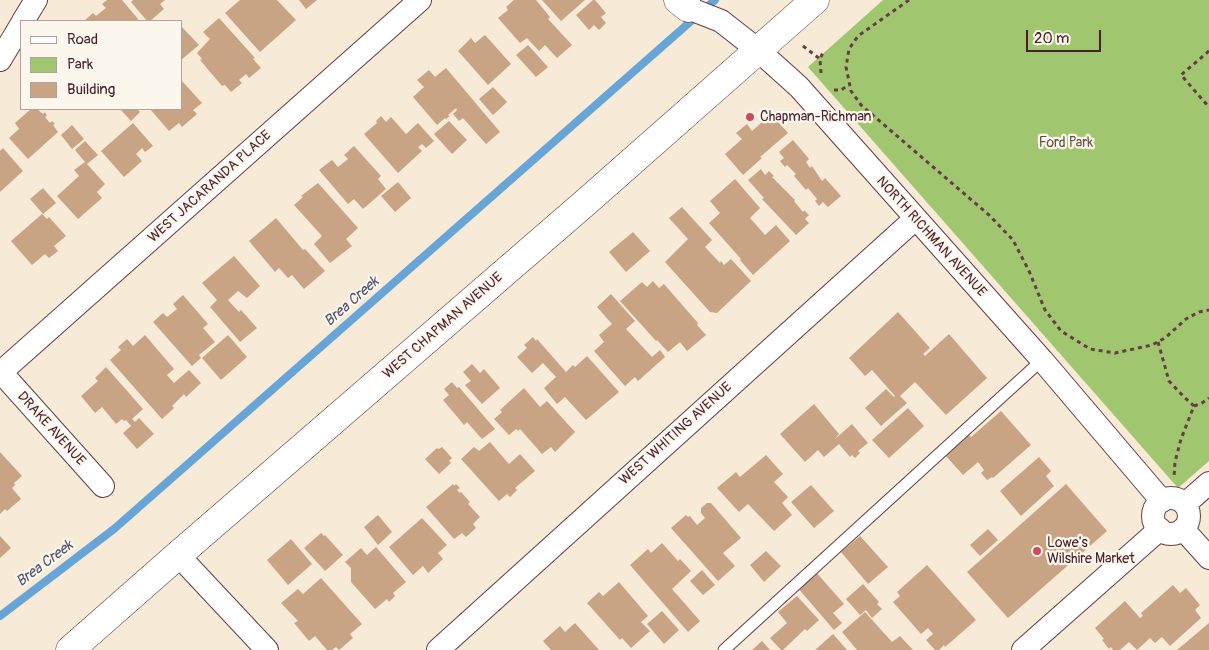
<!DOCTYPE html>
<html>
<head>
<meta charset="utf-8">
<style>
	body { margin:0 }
	#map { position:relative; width:1209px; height:650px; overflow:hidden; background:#f7ead6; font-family:Pangolin,sans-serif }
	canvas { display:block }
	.legend { position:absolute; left:20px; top:20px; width:162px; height:90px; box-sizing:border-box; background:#fbf7ec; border:1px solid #b4a19f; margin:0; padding:6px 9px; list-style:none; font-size:15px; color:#4a1f2b }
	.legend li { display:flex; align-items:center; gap:10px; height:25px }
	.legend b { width:25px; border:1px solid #b4a19f }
	.scale { position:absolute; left:1026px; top:30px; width:75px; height:22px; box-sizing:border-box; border:2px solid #4a1f2b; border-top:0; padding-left:6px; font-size:15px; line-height:18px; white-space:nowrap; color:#4a1f2b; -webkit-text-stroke:4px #fbf7ec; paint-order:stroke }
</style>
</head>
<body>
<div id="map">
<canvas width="1209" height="650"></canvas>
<ul class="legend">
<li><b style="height:6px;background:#fff"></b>Road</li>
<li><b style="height:14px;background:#a1c670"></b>Park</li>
<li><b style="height:14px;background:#c8a484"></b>Building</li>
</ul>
<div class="scale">20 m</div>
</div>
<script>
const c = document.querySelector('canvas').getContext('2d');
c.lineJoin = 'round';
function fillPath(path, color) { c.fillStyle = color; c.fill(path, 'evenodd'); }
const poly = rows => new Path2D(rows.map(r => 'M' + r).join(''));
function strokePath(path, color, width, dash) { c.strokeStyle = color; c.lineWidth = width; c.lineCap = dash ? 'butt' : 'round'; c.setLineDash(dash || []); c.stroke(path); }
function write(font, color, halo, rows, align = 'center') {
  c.font = font + ' Pangolin,sans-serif'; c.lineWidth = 4.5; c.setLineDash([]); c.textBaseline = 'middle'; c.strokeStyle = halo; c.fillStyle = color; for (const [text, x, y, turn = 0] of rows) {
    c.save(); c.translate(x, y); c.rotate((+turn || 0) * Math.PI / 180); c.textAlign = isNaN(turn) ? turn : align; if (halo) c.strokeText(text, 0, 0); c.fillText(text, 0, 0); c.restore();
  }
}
const green = poly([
	[883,0,1209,0,1209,461,1178,488,808,67]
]);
const stream = poly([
	[0,616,114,529,715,0]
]);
const building = poly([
	[107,0,122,0,138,19,136,21,84,21,93,13,96,16,106,8,102,4],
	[133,0,165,0,160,4,164,9,150,21,147,21,131,2],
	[240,0,277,0,296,20,260,52,225,13],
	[299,0,317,0,306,9],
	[514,0,536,0,550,17,548,19,572,45,557,58,545,45,539,51,527,38,520,43,498,18,508,10,506,7],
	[542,0,585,0,561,21],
	[593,0,595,0,606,13,601,17,606,23,599,30,594,25,589,30,576,15],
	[219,18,255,58,253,59,261,68,249,78,246,74,239,80,242,83,231,92,225,85,222,86,200,60,202,59,197,53,210,39,203,32],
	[181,26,199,45,181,60],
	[485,35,511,64,488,85,458,51,471,38,475,43],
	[528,45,548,67,536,77,516,55],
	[446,68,500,132,486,144,463,118,459,121,453,114,457,110,456,108,448,115,450,116,446,119,445,118,437,125,413,97,424,87,417,80,429,70,435,77],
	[181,80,202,103,193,110,197,114,182,127,179,123,169,131,150,109,181,109],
	[493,87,507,102,493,115,479,99],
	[31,109,37,109,43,114,45,112,47,116,45,117,50,123,52,121,55,124,53,125,58,132,28,159,9,138,19,129,15,123],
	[120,109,137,109,140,112,131,121],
	[771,114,788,133,760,157,762,158,743,175,725,154,742,139,736,133,747,124,752,131],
	[381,116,386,122,391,117,406,134,418,123,434,141,426,148,422,144,418,147,422,151,398,173,364,134,377,123,376,121],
	[449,121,467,140,452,154,434,134],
	[133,123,153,146,145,152,142,148,136,154,142,161,124,177,101,151],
	[72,125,84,139,72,149,61,135],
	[793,140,809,159,806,162,810,168,812,166,822,181,825,178,841,196,828,207,823,202,819,206,815,201,817,199,808,188,806,190,794,176,796,174,787,165,785,167,780,161,784,158,779,152],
	[85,141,98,155,87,164,105,184,97,192,102,198,78,219,57,196,79,176,74,170,85,162,75,150],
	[354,146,381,176,378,179,386,189,363,209,354,199,348,204,319,170,332,160,338,167,348,159,344,155],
	[3,148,23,171,0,192,0,151],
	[761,169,765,175,769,171,774,176,772,177,795,200,794,201,803,212,804,210,809,215,805,219,809,223,796,235,762,199,764,198,748,180],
	[735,179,760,208,750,218,765,235,776,225,790,241,753,275,740,260,741,259,709,223,720,213,710,201],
	[398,182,411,198,395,212,381,196],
	[318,183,358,228,346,239,352,246,330,263,314,244,322,236,294,205,303,197,301,196],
	[43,188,56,203,43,214,30,199],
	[682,207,712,240,705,247,720,263,721,261,724,265,731,259,751,281,717,313,710,312,665,262,688,239,669,218],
	[42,214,47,219,49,217,66,236,54,246,58,251,49,258,45,254,32,265,11,241],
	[276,218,303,250,305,249,325,271,304,289,292,275,288,278,279,268,275,272,249,241],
	[633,232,650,251,626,272,609,252],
	[234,256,260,286,247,298,238,291,228,300,239,312,241,310,257,328,240,342,210,307,217,300,202,283],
	[653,281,659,288,664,284,698,323,697,325,706,335,687,351,680,342,668,352,657,340,656,341,620,301,642,282,647,287],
	[611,294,635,321,626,329,652,357,660,350,665,357,638,381,635,377,625,386,594,351,604,342,599,335,612,324,597,307],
	[183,295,208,324,203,328,215,342,199,355,201,358,192,366,153,322,163,313,167,317,177,309,173,304],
	[898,312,930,348,923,354,925,356,949,334,987,378,946,415,915,382,900,396,907,403,881,426,865,408,886,389,894,397,895,396,872,370,865,376,849,358],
	[145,335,174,369,167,375,174,383,189,370,201,383,186,397,184,394,172,406,174,408,162,419,110,360,121,350,118,347,127,339,133,346],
	[228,335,247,357,221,380,202,358],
	[533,337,536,341,537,339,566,372,573,365,575,367,587,356,619,392,586,420,565,397,557,404,544,388,556,377,543,363,532,373,517,357,527,348,524,345],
	[472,364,480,373,484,369,500,388,482,404,465,385,471,381,463,372],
	[106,367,143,409,132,419,135,422,139,418,154,434,137,449,123,433,131,426,126,420,124,421,122,419,116,424,102,407,95,413,81,396,98,381,95,378],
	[452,382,457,388,459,387,495,429,482,439,467,422,464,425,443,400,449,395,444,389],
	[524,388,540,407,547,401,575,432,555,452,551,447,542,454,520,429,518,431,516,429,509,435,494,419,502,412,500,410],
	[814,404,839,434,835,439,852,424,868,443,858,451,860,453,855,458,852,455,850,457,839,444,824,457,818,450,805,462,780,434],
	[908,408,924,426,889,458,872,440],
	[1001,411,1031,445,993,478,992,477,987,480,981,473,984,470,978,462,963,475,946,456,969,435,971,437],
	[490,442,509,464,520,454,535,471,515,488,517,490,510,497,507,494,499,501,461,459,474,447,479,451],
	[442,447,452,458,449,461,451,463,439,474,425,459,437,448,439,449],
	[0,452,22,476,14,483,15,485,12,488,21,499,7,511,5,509,0,514],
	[766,455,783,474,774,482,788,497,782,503,792,515,774,531,748,504,739,512,717,488,736,472,740,477],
	[1039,457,1051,471,1046,476,1054,486,1021,516,1000,491],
	[453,484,454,486,456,484,460,488,457,490,460,493,461,492,470,502,468,504,480,517,473,524,476,528,466,537,462,533,454,539,426,507],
	[1066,484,1107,531,1008,618,967,572],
	[811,485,834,511,814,528,791,502],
	[707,503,711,503,741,538,723,553,735,566,718,581,671,528,686,515,688,517,690,516,697,525,705,518,701,513,701,508],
	[378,515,392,532,378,545,364,527],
	[422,518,447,545,438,553,443,559,428,573,423,566,413,575,389,547],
	[988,529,998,540,980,556,970,545],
	[321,533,324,536,325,535,343,555,325,571,304,548],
	[0,536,11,548,0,558],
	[860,536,888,567,868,584,841,552],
	[291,539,312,564,288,585,267,560],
	[662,543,678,561,680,559,691,571,672,589,700,621,688,632,630,565,648,549,651,553],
	[376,547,406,582,393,593,395,596,389,602,387,599,375,609,351,582,351,568,345,562,361,548,367,555],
	[766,551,781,566,764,582,750,565],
	[927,565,976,620,945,647,944,645,939,650,935,650,926,640,933,634,928,628,921,634,893,602,900,596,897,592],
	[702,570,715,585,703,595,690,581],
	[815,571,844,604,833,613,842,623,834,630,797,587],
	[321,578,362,624,350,634,353,638,339,650,336,647,332,650,327,650,315,636,309,641,294,623,298,621,281,603,298,589,303,594],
	[619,582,648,616,641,622,650,631,631,648,622,638,620,640,587,603,599,592,603,596],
	[863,584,879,602,877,604,882,609,872,618,866,610,860,615,846,599],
	[1173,585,1180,593,1186,588,1200,605,1195,610,1201,618,1170,646,1162,637,1155,643,1150,638,1137,650,1129,642,1120,650,1113,650,1111,647,1109,649,1102,640,1104,639,1095,628,1125,601,1140,618,1143,616,1141,613],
	[797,596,819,620,807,631,805,629,783,650,781,650,770,638,787,623,778,612],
	[662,611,679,630,664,644,647,624],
	[865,612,892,642,900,636,913,650,857,650,842,632],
	[575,623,599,650,551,650,543,641,560,626,565,632],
	[1209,623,1209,650,1177,650],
	[833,634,847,650,815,650],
	[762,641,770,650,752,650]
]);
const path = poly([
	[909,0,858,36,849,49,846,67,851,91,861,105,989,215,1013,240,1029,271,1045,310,1061,331,1090,349,1115,353,1152,345,1165,338,1186,319,1199,312,1209,310],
	[803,46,820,59],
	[1209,51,1181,75,1209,107],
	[821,73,820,59,824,50],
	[834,90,841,90,849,85],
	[1158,342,1169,381,1184,397,1194,406,1181,439,1175,462,1174,477],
	[1194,406,1202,403,1209,398]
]);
const lane = poly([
	[724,650,1042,360]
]);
const street = poly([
	[688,8,721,21,758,50,799,87,1042,360,1162,501],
	[23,21,36,0],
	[0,60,21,25],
	[0,371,103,486],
	[0,373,420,0],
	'1153 516a18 18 0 1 1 36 0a18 18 0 1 1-36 0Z',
	[1185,504,1209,483],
	[1183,529,1209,558],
	[178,555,267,650],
	[438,650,915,219],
	[1023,650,1160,529]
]);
const secondary = poly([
	[678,0,688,8],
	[70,650,178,555,586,202,815,0]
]);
const markers = [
	[750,117,5,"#d1495b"],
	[1037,551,5,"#d1495b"]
];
const poiNames = [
	["Chapman-Richman",760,117],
	["Lowe's",1047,543],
	["Wilshire Market",1047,559]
];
const parkNames = [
	["Ford Park",1066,143]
];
const streetNames = [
	["WEST JACARANDA PLACE",210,187,-42],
	["NORTH RICHMAN AVENUE",931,237,48],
	["WEST CHAPMAN AVENUE",443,326,-41],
	["DRAKE AVENUE",51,429,48],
	["WEST WHITING AVENUE",676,434,-42]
];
const waterNames = [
	["Brea Creek",352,302,-41],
	["Brea Creek",45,564,-37]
];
fillPath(green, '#a1c670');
strokePath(stream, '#67a5d9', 8);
fillPath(building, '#c8a484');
strokePath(lane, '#643d45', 13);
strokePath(street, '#643d45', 24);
strokePath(secondary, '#643d45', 29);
strokePath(path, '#643d45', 3, [4, 4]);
strokePath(lane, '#fff', 11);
strokePath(street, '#fff', 22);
strokePath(secondary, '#fff', 28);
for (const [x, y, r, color] of markers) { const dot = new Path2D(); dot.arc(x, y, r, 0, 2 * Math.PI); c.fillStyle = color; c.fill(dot); strokePath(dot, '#fbf7ec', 2); }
write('14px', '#4a1f2b', '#fbf7ec', poiNames, 'left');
write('14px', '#645140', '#fbf7ec', parkNames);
write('14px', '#4a1f2b', '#fbf7ec', streetNames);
write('italic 15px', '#565571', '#fbf7ec', waterNames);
</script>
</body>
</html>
